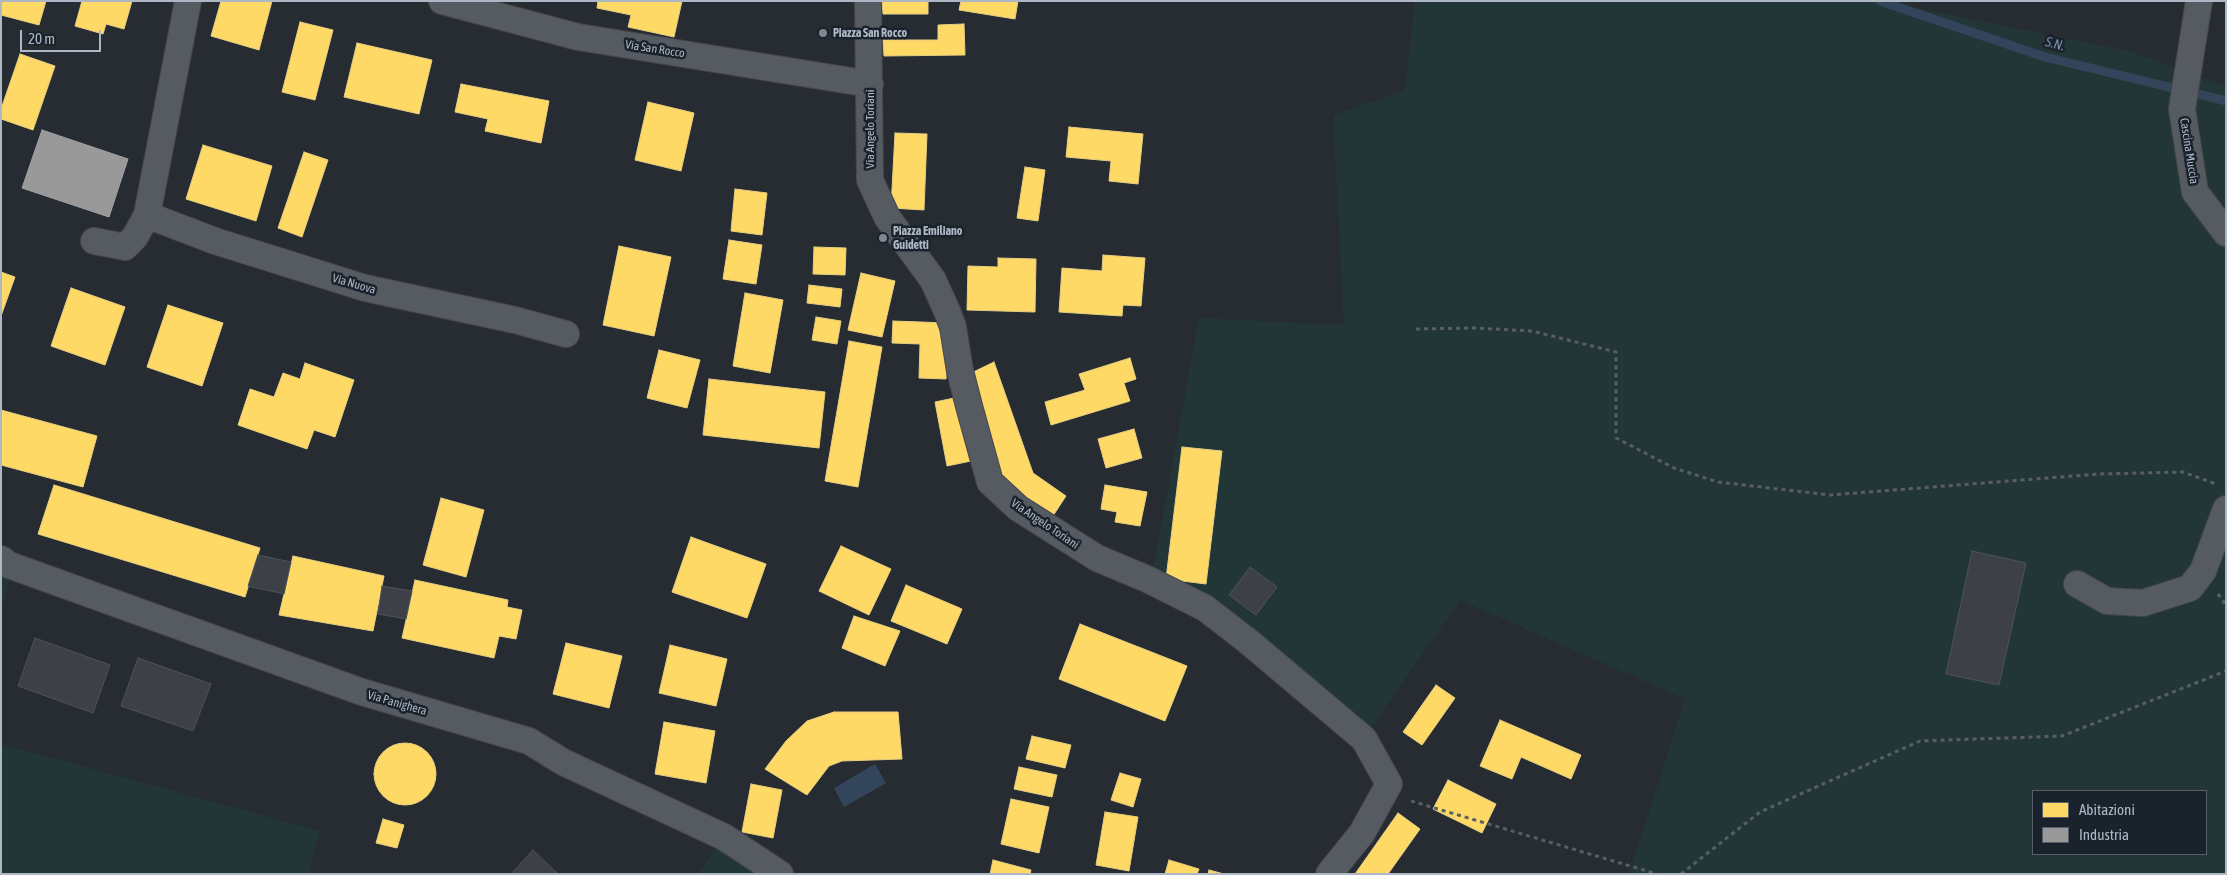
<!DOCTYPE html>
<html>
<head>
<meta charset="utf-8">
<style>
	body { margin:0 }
	#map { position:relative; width:2227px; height:875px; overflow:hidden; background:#262c32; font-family:"Asap Condensed",sans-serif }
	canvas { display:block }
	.frame { position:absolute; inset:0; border:2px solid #aeb8c5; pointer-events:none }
	.legend { position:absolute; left:2032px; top:790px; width:175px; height:65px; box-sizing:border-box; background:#1a222c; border:1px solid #555e69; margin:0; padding:6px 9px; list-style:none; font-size:15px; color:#aeb8c5 }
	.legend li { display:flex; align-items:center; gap:10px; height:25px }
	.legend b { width:25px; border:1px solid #555e69 }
	.scale { position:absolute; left:20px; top:30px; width:81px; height:22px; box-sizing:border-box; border:2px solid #aeb8c5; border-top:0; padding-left:6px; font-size:15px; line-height:18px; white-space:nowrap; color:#aeb8c5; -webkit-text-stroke:4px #1a222c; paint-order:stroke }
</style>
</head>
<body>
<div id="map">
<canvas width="2227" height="875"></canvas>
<div class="frame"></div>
<ul class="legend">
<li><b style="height:14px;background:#ffd966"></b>Abitazioni</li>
<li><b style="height:14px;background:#999"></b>Industria</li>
</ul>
<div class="scale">20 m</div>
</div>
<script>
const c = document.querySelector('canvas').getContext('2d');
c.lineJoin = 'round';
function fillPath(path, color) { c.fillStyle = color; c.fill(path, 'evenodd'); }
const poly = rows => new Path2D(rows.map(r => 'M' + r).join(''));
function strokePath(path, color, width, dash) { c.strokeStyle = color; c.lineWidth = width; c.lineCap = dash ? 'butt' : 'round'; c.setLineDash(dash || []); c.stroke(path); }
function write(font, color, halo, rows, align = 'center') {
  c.font = font + ' "Asap Condensed",sans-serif'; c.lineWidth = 5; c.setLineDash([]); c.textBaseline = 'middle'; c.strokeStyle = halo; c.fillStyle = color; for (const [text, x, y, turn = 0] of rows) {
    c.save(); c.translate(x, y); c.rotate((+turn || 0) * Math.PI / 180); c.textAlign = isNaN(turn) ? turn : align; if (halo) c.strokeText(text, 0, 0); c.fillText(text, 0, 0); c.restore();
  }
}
const green = poly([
	[1415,1,1882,1,2128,51,2226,86,2226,874,1629,874,1685,699,1460,600,1367,733,1153,571,1199,318,1344,325,1333,115,1405,90],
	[2033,791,2206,791,2206,854,2033,854],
	[1,573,9,579,1,608],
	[1,744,320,831,309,869,314,874,1,874],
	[722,839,775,874,699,874]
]);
const water = poly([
	[875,764,886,783,844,807,834,788]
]);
const homes = poly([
	[1,1,46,1,39,25,1,15,1,1],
	[82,1,132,1,124,29,106,24,103,34,75,26,82,1],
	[221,1,272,1,259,50,211,36,221,1],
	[598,1,682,1,674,37,628,27,631,15,597,8,598,1],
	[882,1,928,1,928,14,883,14,882,1],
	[961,1,1018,1,1015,19,959,10,961,1],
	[300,22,333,30,315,100,282,92,300,22],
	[964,24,965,55,884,56,883,40,938,40,938,25,964,24],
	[357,43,432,60,419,114,344,97,357,43],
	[20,54,55,66,33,130,1,119,1,109,20,54],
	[461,84,549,101,541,143,485,131,488,119,455,112,461,84],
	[648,102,694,113,681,171,635,160,648,102],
	[1069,127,1143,134,1138,184,1109,181,1111,161,1066,157,1069,127],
	[895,133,927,134,924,210,891,208,895,133],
	[203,145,272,166,256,221,186,199,203,145],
	[304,152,328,160,302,237,278,228,304,152],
	[1025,167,1045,170,1038,221,1017,218,1025,167],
	[735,189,767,193,762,235,731,231,735,189],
	[729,240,762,245,756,284,723,279,729,240],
	[619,246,671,257,654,336,603,325,619,246],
	[814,247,846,248,845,275,813,274,814,247],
	[1103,255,1145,258,1141,306,1123,305,1122,316,1059,312,1062,268,1102,271,1103,255],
	[998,258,1036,259,1035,312,967,310,968,266,998,267,998,258],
	[1,272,15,277,1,316,1,272],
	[861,273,895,281,882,337,848,330,861,273],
	[809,285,842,289,840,307,807,303,809,285],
	[71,288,125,307,105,365,51,346,71,288],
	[745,293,783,300,770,373,733,366,745,293],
	[168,305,223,323,202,386,147,367,168,305],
	[816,317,841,321,837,344,812,340,816,317],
	[893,321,948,323,946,379,919,378,920,344,892,343,893,321],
	[849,341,882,347,858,487,825,481,849,341],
	[659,350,700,360,687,408,647,398,659,350],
	[1130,358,1136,379,1124,383,1130,401,1051,425,1045,402,1085,390,1079,374,1130,358],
	[994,362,1033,473,1066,496,1051,519,995,474,963,377,994,362],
	[305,363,354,380,335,437,314,430,307,449,238,425,250,389,274,397,283,373,300,379,305,363],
	[709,379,825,392,819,448,703,435,709,379],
	[959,397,971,461,947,466,935,402,959,397],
	[1,410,97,436,83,487,1,465,1,410],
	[1134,429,1142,458,1106,468,1098,439,1134,429],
	[1182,447,1222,451,1206,584,1166,579,1182,447],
	[54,485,260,548,245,597,38,534,54,485],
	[1105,485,1147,492,1140,526,1115,522,1117,512,1101,509,1105,485],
	[441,498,484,510,466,577,423,565,441,498],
	[691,537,766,564,747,618,672,592,691,537],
	[841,546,891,569,869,615,819,591,841,546],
	[293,556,384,576,373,631,279,615,293,556],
	[415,580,508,600,507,607,522,610,516,639,499,636,494,658,402,638,415,580],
	[906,585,962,609,947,644,891,621,906,585],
	[854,616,900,631,885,666,842,648,854,616],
	[1080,624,1187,666,1165,721,1059,679,1080,624],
	[566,643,622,656,609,708,553,694,566,643],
	[670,645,727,659,716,706,659,693,670,645],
	[1436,685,1455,698,1422,745,1403,732,1436,685],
	[834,712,898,712,902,759,842,761,829,766,807,795,765,769,786,741,807,721,834,712],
	[1500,720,1581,755,1571,779,1521,757,1512,779,1480,766,1500,720],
	[664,722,715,731,706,783,655,774,664,722],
	[1032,736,1071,745,1065,768,1026,759,1032,736],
	'374 774a31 31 0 1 1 62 0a31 31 0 1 1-62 0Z',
	[1019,767,1057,775,1052,797,1014,789,1019,767],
	[1120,773,1141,779,1133,807,1111,800,1120,773],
	[1448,780,1496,804,1482,833,1433,809,1448,780],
	[751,784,782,790,773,838,742,832,751,784],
	[1011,799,1049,807,1039,853,1001,844,1011,799],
	[1105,812,1138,817,1129,871,1096,865,1105,812],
	[1398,813,1420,829,1388,874,1355,874,1398,813],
	[383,819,404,825,397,848,376,843,383,819],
	[993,860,1031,870,1030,874,990,874,993,860],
	[1169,860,1199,869,1197,874,1165,874,1169,860],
	[1209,870,1224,874,1208,874,1209,870]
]);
const industry = poly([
	[42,130,128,159,109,217,22,188,42,130]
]);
const stream = poly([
	[1880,1,2045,57,2226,101]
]);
const building = poly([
	[1972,551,2026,563,1999,685,1946,674,1972,551],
	[258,555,291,562,284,594,248,586,258,555],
	[1250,567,1277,587,1256,615,1229,595,1250,567],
	[382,586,412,591,406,619,378,614,382,586],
	[35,638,110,665,93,713,18,686,35,638],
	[138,658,211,684,193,731,121,706,138,658],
	[533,850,558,874,511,874,533,850]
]);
const path = poly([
	[1416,329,1475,328,1532,331,1616,352,1616,438,1674,468,1718,482,1830,495,2098,474,2183,472,2216,484],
	[2218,594,2226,605],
	[1411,801,1657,874],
	[1681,874,1760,812,1920,741,2062,736,2226,671]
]);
const minor = poly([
	[442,1,578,37,870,84],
	[868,1,870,180,887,217,933,280,947,311,953,327,960,371,969,406,990,482,1018,508,1097,558,1147,579,1205,608,1249,642,1364,739,1389,784,1362,833,1329,874],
	[2199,1,2182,109,2195,192,2226,233],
	[147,215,215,241,365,288,515,320,566,334],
	[94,241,125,247,135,237,147,215,188,1],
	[1,559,9,565,362,692,529,741,563,762,724,837,780,874],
	[2077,584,2107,601,2143,603,2190,588,2203,571,2226,509]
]);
const markers = [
	[823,33,5,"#7e8792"],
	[883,238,5,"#7e8792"]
];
const poiNames = [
	["Piazza San Rocco",833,33],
	["Piazza Emiliano",893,231],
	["Guidetti",893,245]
];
const streetNames = [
	["Via San Rocco",655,49,9],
	["Via Angelo Toriani",870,129,-90],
	["Cascina Muccia",2189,151,81],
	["Via Nuova",354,284,16],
	["Via Angelo Toriani",1045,524,34],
	["Via Panighera",397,703,16]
];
const waterNames = [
	["S.N.",2055,44,15]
];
fillPath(green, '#233637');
fillPath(water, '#33455b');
fillPath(homes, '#ffd966');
strokePath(homes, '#e7cf82', 1);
fillPath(industry, '#999');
strokePath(industry, '#9fa2a6', 1);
strokePath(stream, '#33455b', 9);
fillPath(building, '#3d4147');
strokePath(building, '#4d535a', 1);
strokePath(minor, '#44484d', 28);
strokePath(path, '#585e64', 3, [4, 4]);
strokePath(minor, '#565a61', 26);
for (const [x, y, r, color] of markers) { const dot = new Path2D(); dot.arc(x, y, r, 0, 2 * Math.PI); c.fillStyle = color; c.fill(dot); strokePath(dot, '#1a222c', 2); }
write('bold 12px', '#aeb8c5', '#1a222c', poiNames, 'left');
write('12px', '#aeb8c5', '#1a222c', streetNames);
write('italic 14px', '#7690ad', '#1a222c', waterNames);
</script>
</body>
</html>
